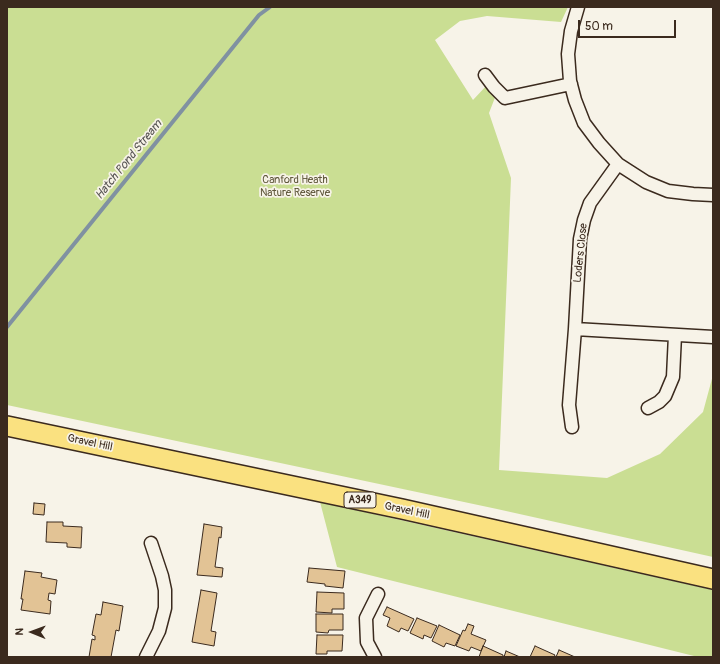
<!DOCTYPE html>
<html>
<head>
<meta charset="utf-8">
<style>
	body { margin:0 }
	#map { position:relative; width:720px; height:664px; overflow:hidden; background:#f7f3e8; font-family:Pangolin,sans-serif }
	canvas { display:block }
	.frame { position:absolute; inset:0; border:8px solid #3b2a1e; pointer-events:none }
	.north { position:absolute; left:12px; top:612px; width:40px; height:40px; -webkit-text-stroke:3px #f7f3e8; paint-order:stroke; rotate:271deg; font-size:11px; font-weight:700; line-height:16px; text-align:center; color:#3b2a1e }
	.north::after { content:''; display:block; margin:auto; width:14px; height:18px; background:#3b2a1e; clip-path:polygon(50% 0,100% 100%,50% 72%,0 100%) }
	.scale { position:absolute; left:578px; top:20px; width:98px; height:18px; box-sizing:border-box; border:2px solid #3b2a1e; border-top:0; padding-left:5px; font-size:12px; line-height:14px; white-space:nowrap; color:#3b2a1e; -webkit-text-stroke:3px #f7f3e8; paint-order:stroke }
</style>
</head>
<body>
<div id="map">
<canvas width="720" height="664"></canvas>
<div class="frame"></div>
<div class="north">N</div>
<div class="scale">50 m</div>
</div>
<script>
const c = document.querySelector('canvas').getContext('2d');
c.lineJoin = 'round';
function fillPath(path, color) { c.fillStyle = color; c.fill(path, 'evenodd'); }
const poly = rows => new Path2D(rows.map(r => 'M' + r).join(''));
function strokePath(path, color, width, dash) { c.strokeStyle = color; c.lineWidth = width; c.lineCap = dash ? 'butt' : 'round'; c.setLineDash(dash || []); c.stroke(path); }
function write(font, color, halo, rows, align = 'center') {
  c.font = font + ' Pangolin,sans-serif'; c.lineWidth = 3.5; c.setLineDash([]); c.textBaseline = 'middle'; c.strokeStyle = halo; c.fillStyle = color; for (const [text, x, y, turn = 0] of rows) {
    c.save(); c.translate(x, y); c.rotate((+turn || 0) * Math.PI / 180); c.textAlign = isNaN(turn) ? turn : align; if (halo) c.strokeText(text, 0, 0); c.fillText(text, 0, 0); c.restore();
  }
}
const green = poly([
	[7,7,568,7,561,22,487,16,460,21,435,40,473,100,487,85,496,95,489,113,511,178,499,470,607,478,660,454,703,412,713,375,713,557,497,509,7,405],
	[320,502,713,590,713,657,698,657,337,567]
]);
const stream = poly([
	[7,327,259,15,270,7]
]);
const building = poly([
	[34,503,45,504,44,515,33,514,34,503],
	[47,522,63,522,63,526,82,527,81,548,67,547,67,543,46,542,47,522],
	[204,524,222,527,221,538,219,537,215,567,223,568,222,577,197,575,204,524],
	[309,568,345,571,343,588,325,586,325,584,307,582,309,568],
	[25,571,42,573,41,577,57,580,55,594,49,593,48,600,51,601,50,614,21,610,23,599,21,599,25,571],
	[201,590,217,593,211,631,216,632,214,646,192,642,201,590],
	[317,592,344,593,344,609,332,609,332,613,316,612,317,592],
	[103,602,123,606,119,631,116,630,111,657,89,657,92,639,95,640,95,636,92,635,96,614,101,615,103,602],
	[387,607,414,619,408,631,401,628,399,632,387,626,390,618,383,615,387,607],
	[316,614,343,614,343,630,329,630,328,633,316,632,316,614],
	[417,618,437,626,431,638,424,635,423,639,410,633,417,618],
	[468,624,474,626,471,634,486,640,481,651,471,647,469,651,456,646,463,630,465,631,468,624],
	[439,625,460,635,455,646,446,643,444,647,432,641,439,625],
	[317,635,343,635,342,651,327,651,327,654,316,654,317,635],
	[483,646,503,655,503,657,479,657,483,646],
	[535,646,555,655,554,657,530,657,535,646],
	[559,650,575,657,556,657,559,650],
	[506,651,520,657,504,657,506,651]
]);
const street = poly([
	[578,7,571,31,568,54,570,81,575,100,584,123,599,143,618,164,646,182,668,191,693,194,713,195],
	[485,75,494,87,505,98,571,84],
	[618,164,590,203,584,220,580,239,575,329,713,337],
	[648,408,659,402,665,396,673,377,675,335],
	[572,427,569,405,575,329],
	[146,657,159,631,165,608,165,590,162,576,151,543],
	[375,657,367,642,366,618,378,594]
]);
const primary = poly([
	[7,426,402,509,713,579]
]);
const shields = [
	[360,500,32]
];
const shieldNames = [
	["A349",360,500]
];
const parkNames = [
	["Canford Heath",295,180],
	["Nature Reserve",295,193]
];
const streetNames = [
	["Loders Close",581,253,-84],
	["Gravel Hill",90,443,12],
	["Gravel Hill",407,511,12]
];
const waterNames = [
	["Hatch Pond Stream",129,160,-51]
];
fillPath(green, '#cade93');
strokePath(stream, '#8091a1', 4);
fillPath(building, '#e2c395');
strokePath(building, '#3b2a1e', 1);
strokePath(street, '#3b2a1e', 15);
strokePath(primary, '#3b2a1e', 22);
strokePath(street, '#f7f3e8', 12);
strokePath(primary, '#fae180', 19);
for (const [x, y, w] of shields) { const box = new Path2D(); box.roundRect(x - w / 2, y - 8, w, 16, 3); c.fillStyle = '#f7f3e8'; c.fill(box); strokePath(box, '#3b2a1e', 1); }
write('bold 10px', '#3b2a1e', null, shieldNames);
write('11px', '#5f573b', '#f7f3e8', parkNames);
write('11px', '#3b2a1e', '#f7f3e8', streetNames);
write('italic 12px', '#585554', '#f7f3e8', waterNames);
</script>
</body>
</html>
